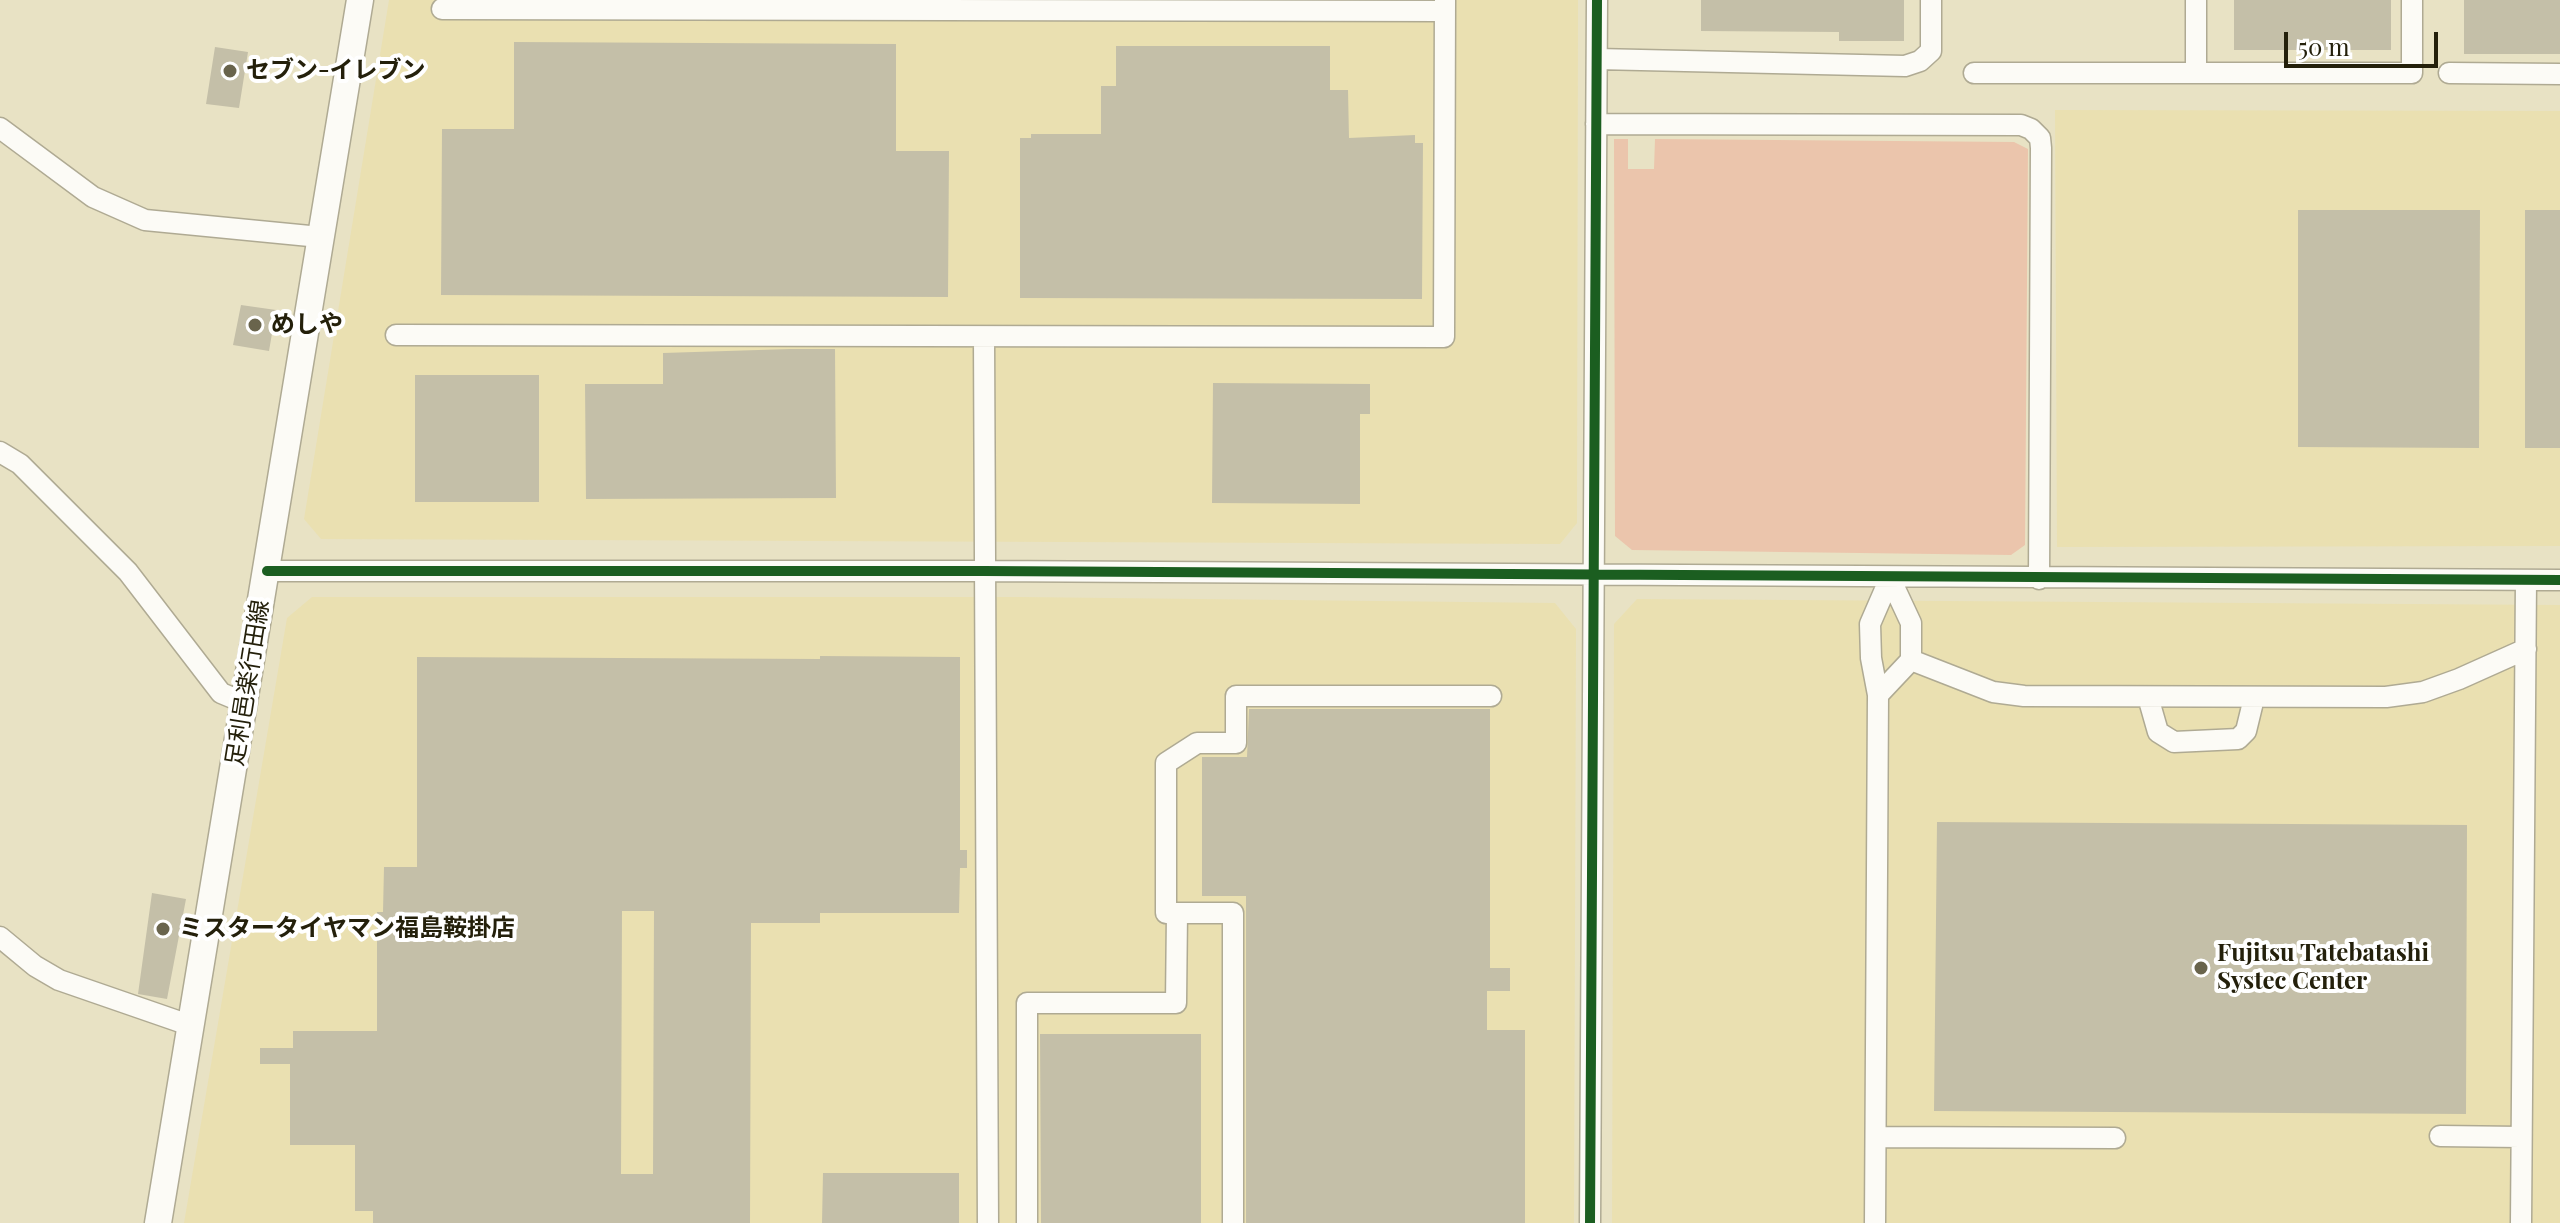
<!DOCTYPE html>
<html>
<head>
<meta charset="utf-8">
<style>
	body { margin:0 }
	#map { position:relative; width:2560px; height:1223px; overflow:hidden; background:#e8e2c4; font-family:"Playfair Display",serif }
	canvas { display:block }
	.scale { position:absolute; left:2284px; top:32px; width:154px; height:36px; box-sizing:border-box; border:4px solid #24200b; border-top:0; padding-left:10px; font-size:24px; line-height:28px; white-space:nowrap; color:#24200b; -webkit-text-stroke:6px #fff; paint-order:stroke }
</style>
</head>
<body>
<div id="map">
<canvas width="2560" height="1223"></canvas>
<div class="scale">50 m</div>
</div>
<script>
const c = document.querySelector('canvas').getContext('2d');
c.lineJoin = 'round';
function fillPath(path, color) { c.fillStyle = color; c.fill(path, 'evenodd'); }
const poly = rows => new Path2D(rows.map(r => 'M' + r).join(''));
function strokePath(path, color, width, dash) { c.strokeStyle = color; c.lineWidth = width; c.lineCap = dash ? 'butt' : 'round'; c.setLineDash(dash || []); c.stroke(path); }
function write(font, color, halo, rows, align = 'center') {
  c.font = font + ' "Playfair Display","Noto Sans JP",serif'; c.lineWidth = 8; c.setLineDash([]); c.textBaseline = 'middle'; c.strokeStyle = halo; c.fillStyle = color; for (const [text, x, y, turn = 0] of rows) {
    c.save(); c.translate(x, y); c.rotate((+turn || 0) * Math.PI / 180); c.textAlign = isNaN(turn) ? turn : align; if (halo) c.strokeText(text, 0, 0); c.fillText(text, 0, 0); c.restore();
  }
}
const built = poly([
	[389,0,1578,0,1577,523,1560,544,321,539,304,519],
	[2055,110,2560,111,2560,546,2057,547],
	[312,597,1021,597,1555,603,1576,629,1574,1223,184,1223,287,618],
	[1637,599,2560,605,2560,1223,1612,1223,1614,624]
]);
const green = poly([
	[1614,139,1628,139,1628,169,1654,169,1655,139,2014,142,2028,149,2025,545,2011,555,1632,550,1615,536]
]);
const building = poly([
	[1701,0,1904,0,1904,41,1839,41,1839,32,1701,31],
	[2234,0,2391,0,2391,50,2234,50],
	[2464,0,2560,0,2560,54,2464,54],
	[514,42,896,44,896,151,949,151,948,297,441,295,442,129,514,129],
	[1116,46,1330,46,1330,90,1348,90,1349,138,1415,135,1415,143,1423,143,1422,299,1020,298,1020,138,1031,138,1031,134,1101,134,1101,86,1116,86],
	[215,47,248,52,239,108,206,104],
	[2298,210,2480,210,2479,448,2298,447],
	[2525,210,2560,210,2560,448,2525,448],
	[241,305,276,310,269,351,233,345],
	[790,349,835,349,836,498,586,499,585,384,663,384,663,353],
	[415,375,539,375,539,502,415,502],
	[1213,383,1370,384,1370,414,1360,414,1360,504,1212,503],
	[820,656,960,657,960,850,967,850,967,868,960,868,959,913,820,913,820,923,751,923,750,1223,373,1223,373,1211,355,1211,355,1145,290,1145,290,1064,260,1064,260,1048,293,1048,293,1031,377,1031,377,912,383,912,384,867,417,867,417,657,820,659],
	[622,911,654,911,653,1174,621,1174],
	[1249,709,1490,709,1490,968,1510,968,1510,991,1487,991,1487,1030,1525,1030,1525,1223,1246,1223,1246,896,1202,896,1202,757,1247,757],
	[1937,822,2467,825,2466,1114,1934,1111],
	[152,893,186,899,167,999,138,994],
	[1040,1034,1201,1034,1201,1223,1041,1223],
	[823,1173,959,1173,959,1223,822,1223]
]);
const minor = poly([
	[2196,0,2196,73],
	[442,9,1445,11],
	[1597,59,1905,66,1920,61,1931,51,1931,0],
	[1974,73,2412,73,2412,0],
	[2449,73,2560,74],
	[1596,124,2021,125,2031,129,2040,138,2041,148,2039,579],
	[0,128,93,197,145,220,320,237],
	[396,335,1444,337,1445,0],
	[984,337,988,1223],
	[0,452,20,464,128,572,221,693,245,703],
	[267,571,983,571,2560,580],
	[1911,660,1993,692,2024,696,2386,697,2423,692,2459,679,2526,649],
	[1878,695,1911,660,1911,623,1890,578],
	[2148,697,2158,732,2174,742,2238,739,2246,731,2254,698],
	[0,937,35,966,59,980,192,1026],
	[2440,1136,2520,1137],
	[1876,1137,2115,1138],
	[1027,1223,1027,1003,1176,1003,1177,913],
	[1233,1223,1233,913,1166,913,1166,763,1197,743,1236,743,1236,696,1491,696],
	[1590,1223,1597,0],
	[1875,1223,1878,695,1871,658,1870,624,1890,578],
	[2521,1223,2526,580]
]);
const major = poly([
	[158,1223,360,0]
]);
const cycleway = poly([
	[267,571,983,571,2560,580],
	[1590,1223,1597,0]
]);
const markers = [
	[230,71,8,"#69644c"],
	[255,325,8,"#69644c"],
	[163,929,8,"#69644c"],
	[2201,968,8,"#69644c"]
];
const poiNames = [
	["セブン-イレブン",246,71],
	["めしや",271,325],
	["ミスタータイヤマン福島鞍掛店",179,929],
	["Fujitsu Tatebatashi",2217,954],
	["Systec Center",2217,982]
];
const streetNames = [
	["足利邑楽行田線",248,683,-81]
];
fillPath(built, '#eae0b1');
fillPath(green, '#ebc5ac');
fillPath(building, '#c4bfa8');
strokePath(minor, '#afaa93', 23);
strokePath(major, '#afaa93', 29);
strokePath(minor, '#fcfbf6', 20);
strokePath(major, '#fcfbf6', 26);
strokePath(cycleway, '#1b5e20', 10);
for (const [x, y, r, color] of markers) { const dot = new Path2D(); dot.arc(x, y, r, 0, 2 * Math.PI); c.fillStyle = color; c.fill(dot); strokePath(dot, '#fff', 3); }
write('bold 24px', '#24200b', '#fff', poiNames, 'left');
write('24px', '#24200b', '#fff', streetNames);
</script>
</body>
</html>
